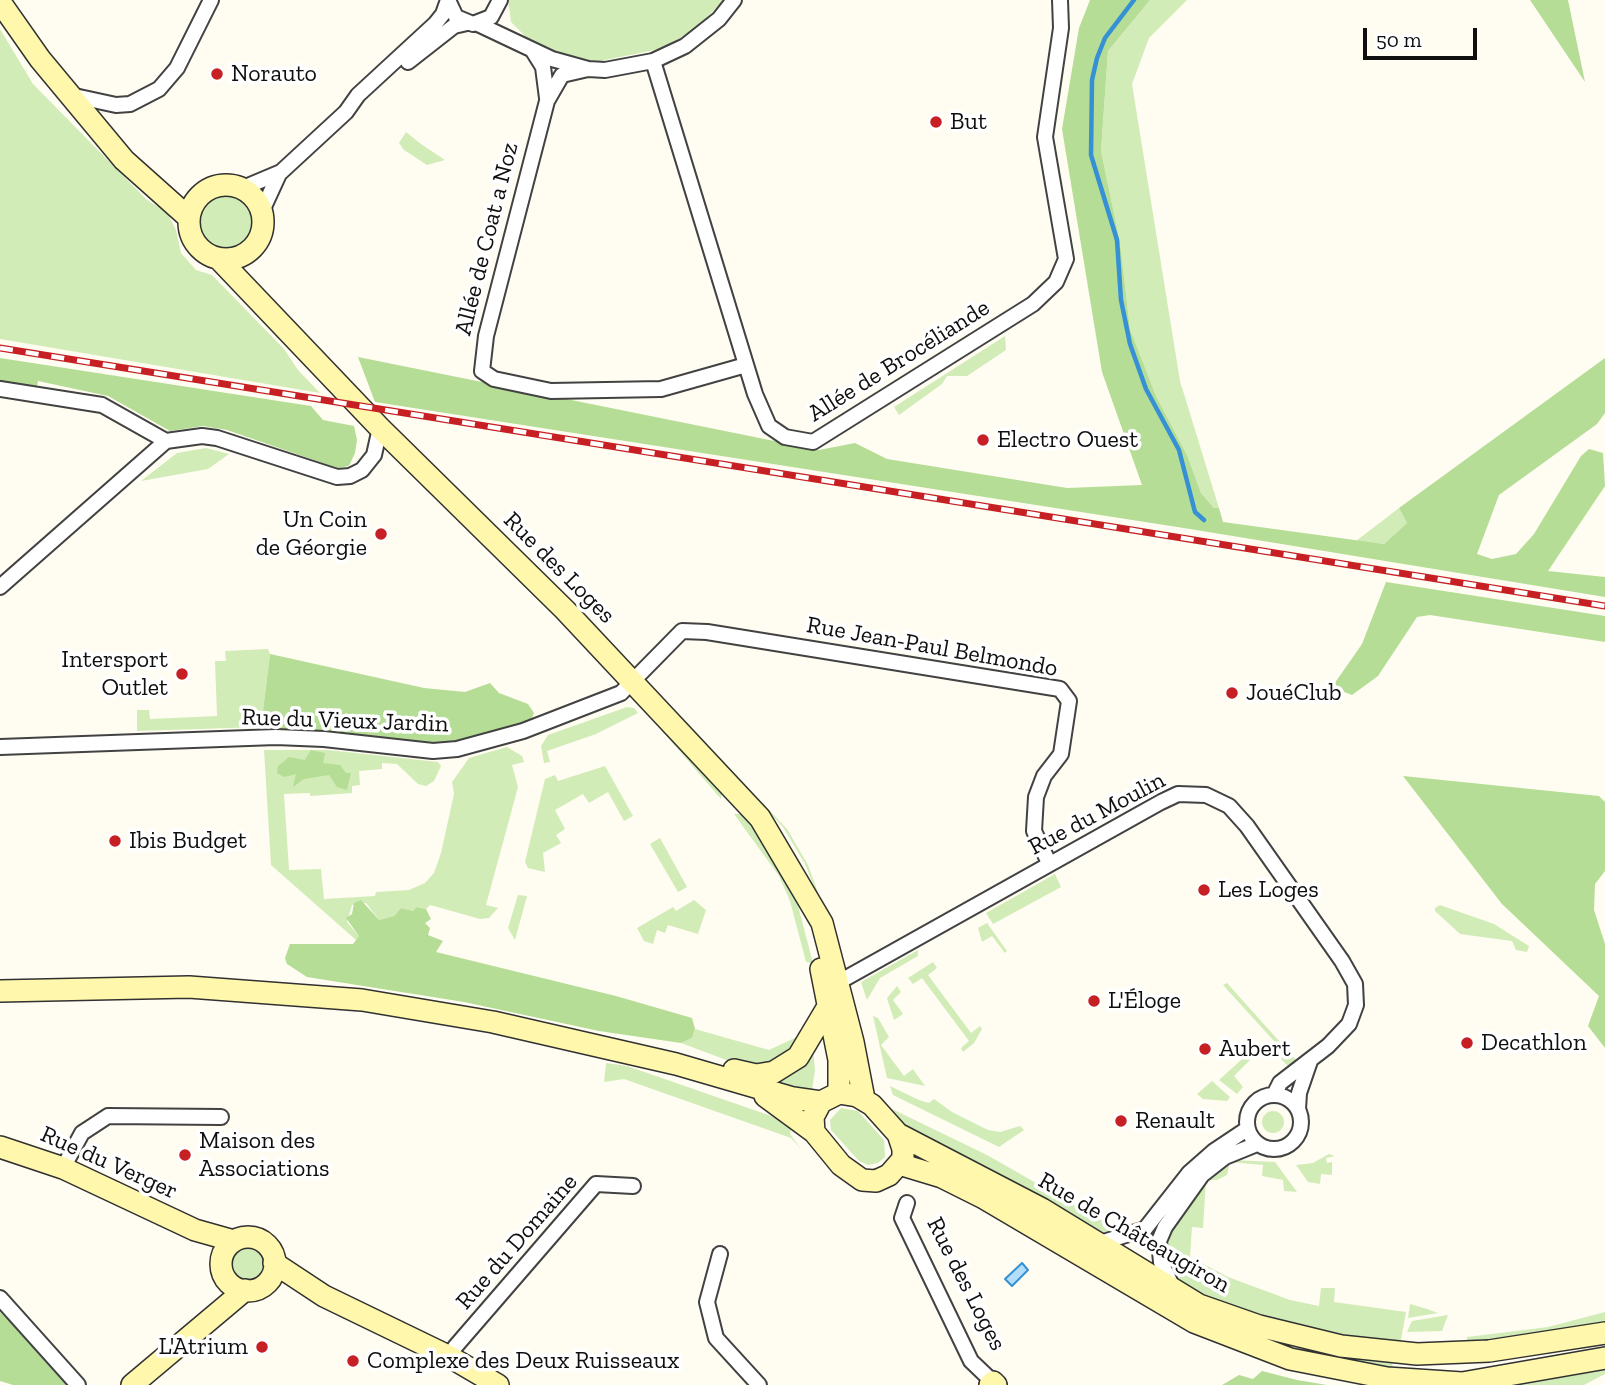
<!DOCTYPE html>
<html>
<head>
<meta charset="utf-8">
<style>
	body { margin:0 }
	#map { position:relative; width:1605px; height:1385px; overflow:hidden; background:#fffcf1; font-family:"Zilla Slab",serif }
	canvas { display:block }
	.scale { position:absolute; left:1363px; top:28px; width:114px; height:32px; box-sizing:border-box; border:4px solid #0f0f0f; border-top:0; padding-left:9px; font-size:21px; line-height:24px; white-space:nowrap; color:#0f0f0f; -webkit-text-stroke:5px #fff; paint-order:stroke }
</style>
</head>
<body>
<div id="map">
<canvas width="1605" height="1385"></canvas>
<div class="scale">50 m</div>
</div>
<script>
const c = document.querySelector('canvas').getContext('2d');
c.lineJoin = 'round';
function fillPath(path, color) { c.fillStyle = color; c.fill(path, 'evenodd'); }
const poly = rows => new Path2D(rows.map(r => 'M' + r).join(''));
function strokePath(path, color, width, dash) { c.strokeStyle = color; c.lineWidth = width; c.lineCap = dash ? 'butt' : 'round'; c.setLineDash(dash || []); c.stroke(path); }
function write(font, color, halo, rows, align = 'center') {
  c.font = font + ' "Zilla Slab",serif'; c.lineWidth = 7; c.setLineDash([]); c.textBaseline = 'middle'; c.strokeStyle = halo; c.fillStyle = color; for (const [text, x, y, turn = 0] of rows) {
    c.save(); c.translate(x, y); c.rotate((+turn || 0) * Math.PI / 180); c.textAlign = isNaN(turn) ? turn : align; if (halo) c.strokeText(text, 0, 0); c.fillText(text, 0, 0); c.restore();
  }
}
const green = poly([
	[508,0,724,0,694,30,660,49,600,61,560,57,532,43,511,22],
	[1150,0,1187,0,1149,38,1132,84,1180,381,1219,508,1214,508,1201,493,1187,455,1156,396,1130,329,1120,242,1101,151,1108,51],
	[0,29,33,84,147,200,167,212,176,230,181,253,196,270,212,275,284,349,298,370,320,393,0,339],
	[406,132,421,144,445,160,427,165,404,150,399,143],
	'199 222a27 27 0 1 1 54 0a27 27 0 1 1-54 0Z',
	[1005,336,1006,350,967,376,947,376,942,384,899,415,894,407],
	[206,448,229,454,208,469,141,481,177,453],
	[1399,508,1407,523,1384,544,1356,541],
	[268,649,270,654,261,727,137,731,137,710,149,710,150,719,217,716,215,661,226,661,225,651],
	[638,703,722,791,721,799],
	[627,707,634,708,638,713,596,734,547,751,550,762,544,763,541,746,548,735],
	[682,717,787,829,808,865,830,926,805,864,783,827,680,719],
	[507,747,522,756,524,762,512,765,518,787,486,905,498,908,489,918,480,919,430,905,426,909,419,907,413,911,401,908,394,916,379,920,366,903,352,905,347,922,359,936,356,940,271,865,264,750,328,750,438,762,441,766,434,781,426,786,418,784,397,764,382,763,382,769,359,771,360,785,352,786,352,793,310,796,310,793,284,794,289,870,321,869,324,899,375,896,376,892,409,890,425,883,434,873,441,853,454,794,452,782,469,758],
	[605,766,633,816,624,821,608,792,589,803,583,794,555,810,565,829,556,835,561,843,543,853,545,872,528,868,525,862,545,779,555,775,558,781],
	[734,814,741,814,750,823,795,894,813,963,806,962,790,901,779,876],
	[660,838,687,887,678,892,650,844],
	[1055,874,1061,887,993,924,986,913],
	[518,895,527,896,515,940,508,928],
	[694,900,706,910,698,934,668,925,665,933,657,930,653,944,644,941,637,928,673,907,676,911],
	[1440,905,1494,924,1529,946,1527,952,1516,950,1512,941,1460,934,1435,911,1435,908],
	[987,923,1007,951,1005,953,992,936,982,942,978,928],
	[918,950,918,956,880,978,867,1000,861,982],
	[933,962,937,968,928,975,971,1033,980,1026,982,1029,974,1043,963,1052,961,1048,969,1041,922,978,913,984,908,978],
	[1227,983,1297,1061,1290,1068,1279,1057,1284,1052,1223,985],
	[897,986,901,992,893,1000,903,1014,894,1020,887,998],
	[873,1016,878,1018,889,1037,881,1045,904,1076,913,1069,925,1086,887,1078],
	[695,1029,769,1050,799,1036,794,1051,760,1067,729,1061,681,1043,692,1038],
	[813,1049,815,1070,812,1090,801,1092,757,1078],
	[1251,1051,1255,1055,1234,1076,1243,1087,1237,1094,1219,1080],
	[606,1063,627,1066,777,1118,791,1128,790,1134,801,1149,791,1138,624,1079,604,1082],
	[1212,1081,1230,1097,1227,1101,1203,1099,1197,1094],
	[890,1086,919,1100,929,1103,934,1099,952,1112,988,1130,1000,1132,1020,1126,1024,1130,999,1147,893,1095],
	[841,1108,858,1111,884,1140,885,1157,878,1163,868,1165,859,1161,831,1130,830,1120],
	[892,1109,987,1155,1120,1231,1103,1232,1085,1225,1034,1193,917,1134,904,1125],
	'1262 1122a11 11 0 1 1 22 0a11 11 0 1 1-22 0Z',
	[1329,1154,1335,1156,1326,1158,1327,1163,1332,1162,1332,1175,1321,1174,1320,1184,1308,1182,1296,1165,1313,1163],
	[1232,1160,1275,1162,1297,1192,1284,1191,1283,1180,1262,1176,1263,1165,1230,1162,1227,1175,1217,1180,1206,1180,1203,1228,1192,1227,1190,1257,1228,1277,1290,1300,1319,1306,1321,1288,1335,1288,1334,1302,1406,1312,1400,1345,1345,1339,1274,1321,1222,1307,1184,1287,1169,1260,1167,1245,1170,1230,1198,1188,1209,1175],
	'232 1264a16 16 0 1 1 32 0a16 16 0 1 1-32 0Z',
	[1410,1304,1427,1309,1438,1313,1408,1318],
	[1605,1312,1605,1321,1569,1331,1467,1341,1467,1337,1548,1327],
	[1448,1315,1442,1331,1407,1332,1412,1321],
	[1233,1327,1393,1361,1392,1369,1308,1356],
	[1605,1367,1605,1374,1584,1385,1517,1385]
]);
const forest = poly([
	[1090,0,1150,0,1108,51,1101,151,1120,242,1130,329,1156,396,1187,455,1201,493,1214,508,1219,508,1223,522,1384,544,1407,523,1399,508,1605,358,1605,413,1597,424,1499,495,1477,554,1492,559,1516,554,1534,534,1581,456,1589,449,1603,453,1605,486,1548,571,1605,577,1605,597,1190,529,375,402,358,357,819,450,855,443,887,459,1067,488,1142,485,1102,372,1062,129,1079,28],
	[1530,0,1568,0,1585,82],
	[0,358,311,406,323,420,354,426,357,440,355,453,349,466,337,468,227,430,203,426,170,431,108,396,38,381,37,387,0,382],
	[1386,582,1605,616,1605,642,1430,615,1417,617,1378,676,1352,695,1332,687,1362,644],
	[270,654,424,688,465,692,490,683,499,693,528,704,534,713,532,718,522,724,472,741,434,743,261,727],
	[311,750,325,753,323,763,340,765,346,773,351,773,347,790,337,787,329,775,304,779,293,787,296,774,284,777,277,773,278,766,289,757,305,760],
	[1403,776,1599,796,1605,802,1605,871,1595,884,1594,910,1605,944,1605,1048,1588,1026,1599,996,1502,904],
	[361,900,379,920,394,916,401,908,413,911,417,907,426,909,431,919,425,923,430,928,428,935,443,941,436,952,616,996,692,1018,695,1029,692,1038,681,1043,599,1031,464,1002,307,977,287,964,285,958,290,944,353,944,359,936,346,918,352,914,354,903],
	[0,1312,45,1357,69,1385,13,1385,0,1381],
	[1262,1371,1297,1380,1327,1385,1222,1385,1239,1375,1253,1379]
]);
const water = poly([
	[1022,1263,1028,1270,1012,1286,1005,1279,1022,1263]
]);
const stream = poly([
	[1134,0,1105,38,1097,58,1092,80,1091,155,1117,240,1121,300,1130,344,1146,389,1179,450,1195,512,1204,520]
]);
const street = poly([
	[448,0,456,17,473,24,491,17,500,0],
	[478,24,552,59,588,69,605,70,653,61,685,46,719,19,734,0],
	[533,51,543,67,547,98],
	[653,61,755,394,769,426,785,437,813,442,1033,304,1056,282,1066,259,1045,137,1061,28,1060,0],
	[408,62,454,26,467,23],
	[588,69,562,75,547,101,486,336,482,371,494,379,551,391,661,389,746,365],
	[70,95,116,105,130,104,159,89,177,68,211,0],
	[243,188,281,172,346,112,358,95,435,24,443,14,448,0],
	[262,211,279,174],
	[0,389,102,405,166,441],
	[0,587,166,441,202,436,217,438,337,477,350,476,362,470,374,455,380,428],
	[0,747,276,737,324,739,433,751,457,749,523,731,621,693,682,631,707,632,1060,689,1069,701,1061,754,1044,776,1036,797,1034,831,1049,863],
	[830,987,1161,802,1178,794,1206,795,1229,806,1247,826,1342,961,1355,984,1356,1005,1349,1024,1328,1046,1280,1083,1274,1095],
	'1247 1122a27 27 0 1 1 54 0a27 27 0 1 1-54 0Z',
	[1298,1109,1299,1093,1310,1061],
	[63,1168,82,1133,108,1116,221,1117],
	[907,1203,902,1218,971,1361,993,1382],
	[1097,1244,1145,1229,1189,1173,1214,1151,1247,1129],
	[720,1254,707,1302,716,1338,759,1385],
	[1172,1286,1161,1262,1159,1241,1165,1227,1202,1175,1225,1157,1257,1144],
	[0,1298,78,1385],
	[450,1357,455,1347,596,1184,633,1186]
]);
const secondary = poly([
	[0,2,40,59,124,160,189,218],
	'189 222a37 37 0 1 1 74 0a37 37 0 1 1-74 0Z',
	[218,258,380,428,565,610,760,818,822,923,853,1042,864,1099],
	[821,969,839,1060,839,1093],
	[0,991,189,987,362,1000,493,1022,676,1064,793,1098,821,1102],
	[734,1070,756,1075,774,1072,798,1057,829,1005],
	[765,1096,814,1132,841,1165,862,1180,876,1181,889,1175,903,1159,903,1149,898,1134,872,1105,857,1096,839,1093,821,1102,813,1117,814,1132],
	[898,1134,1042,1209,1199,1305,1259,1326,1341,1346,1417,1354,1489,1351,1605,1333],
	[0,1147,63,1168,195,1230,234,1241],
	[899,1164,942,1177,982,1197,1194,1322,1290,1359,1387,1378,1462,1383,1605,1358],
	'221 1264a27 27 0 1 1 54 0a27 27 0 1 1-54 0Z',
	[274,1263,324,1296,450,1357,498,1385],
	[132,1385,245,1290],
	[990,1385,993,1382,996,1385]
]);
const rail = poly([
	[0,348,1605,606]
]);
const markers = [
	[217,74,7,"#c61f24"],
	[936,122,7,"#c61f24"],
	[983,440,7,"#c61f24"],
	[381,534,7,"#c61f24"],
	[182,674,7,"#c61f24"],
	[1232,693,7,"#c61f24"],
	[115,841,7,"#c61f24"],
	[1204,890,7,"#c61f24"],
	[1094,1001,7,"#c61f24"],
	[1467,1043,7,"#c61f24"],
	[1205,1049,7,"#c61f24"],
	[1121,1121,7,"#c61f24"],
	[185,1155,7,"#c61f24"],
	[262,1347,7,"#c61f24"],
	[353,1361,7,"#c61f24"]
];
const poiNames = [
	["Norauto",231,74],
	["But",950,122],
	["Electro Ouest",997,440],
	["Un Coin",367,520,"right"],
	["de Géorgie",367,548,"right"],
	["Intersport",168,660,"right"],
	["Outlet",168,688,"right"],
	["JouéClub",1246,693],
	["Ibis Budget",129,841],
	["Les Loges",1218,890],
	["L'Éloge",1108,1001],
	["Decathlon",1481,1043],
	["Aubert",1219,1049],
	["Renault",1135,1121],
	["Maison des",199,1141],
	["Associations",199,1169],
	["L'Atrium",248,1347,"right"],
	["Complexe des Deux Ruisseaux",367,1361]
];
const streetNames = [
	["Allée de Coat a Noz",487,239,-76],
	["Allée de Brocéliande",899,361,-32],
	["Rue des Loges",559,568,45],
	["Rue Jean-Paul Belmondo",932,647,10],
	["Rue du Vieux Jardin",345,721,2],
	["Rue du Moulin",1097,814,-28],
	["Rue du Verger",109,1163,24],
	["Rue de Châteaugiron",1134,1233,30],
	["Rue du Domaine",517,1242,-49],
	["Rue des Loges",966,1284,63]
];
fillPath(green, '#d2ecb8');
fillPath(forest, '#b5dd96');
fillPath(water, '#b3ddf9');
strokePath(water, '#3691d4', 2);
strokePath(stream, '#3691d4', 4.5);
strokePath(street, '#424242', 18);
strokePath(secondary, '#313131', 24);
strokePath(street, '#fff', 14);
strokePath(secondary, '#fff8ac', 21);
strokePath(rail, '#c61f24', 7);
strokePath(rail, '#fff', 4.5, [13]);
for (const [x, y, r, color] of markers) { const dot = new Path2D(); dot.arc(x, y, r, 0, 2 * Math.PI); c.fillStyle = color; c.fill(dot); strokePath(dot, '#fff', 2.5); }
write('24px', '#0f0f0f', '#fff', poiNames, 'left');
write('24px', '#0f0f0f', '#fff', streetNames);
</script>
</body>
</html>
